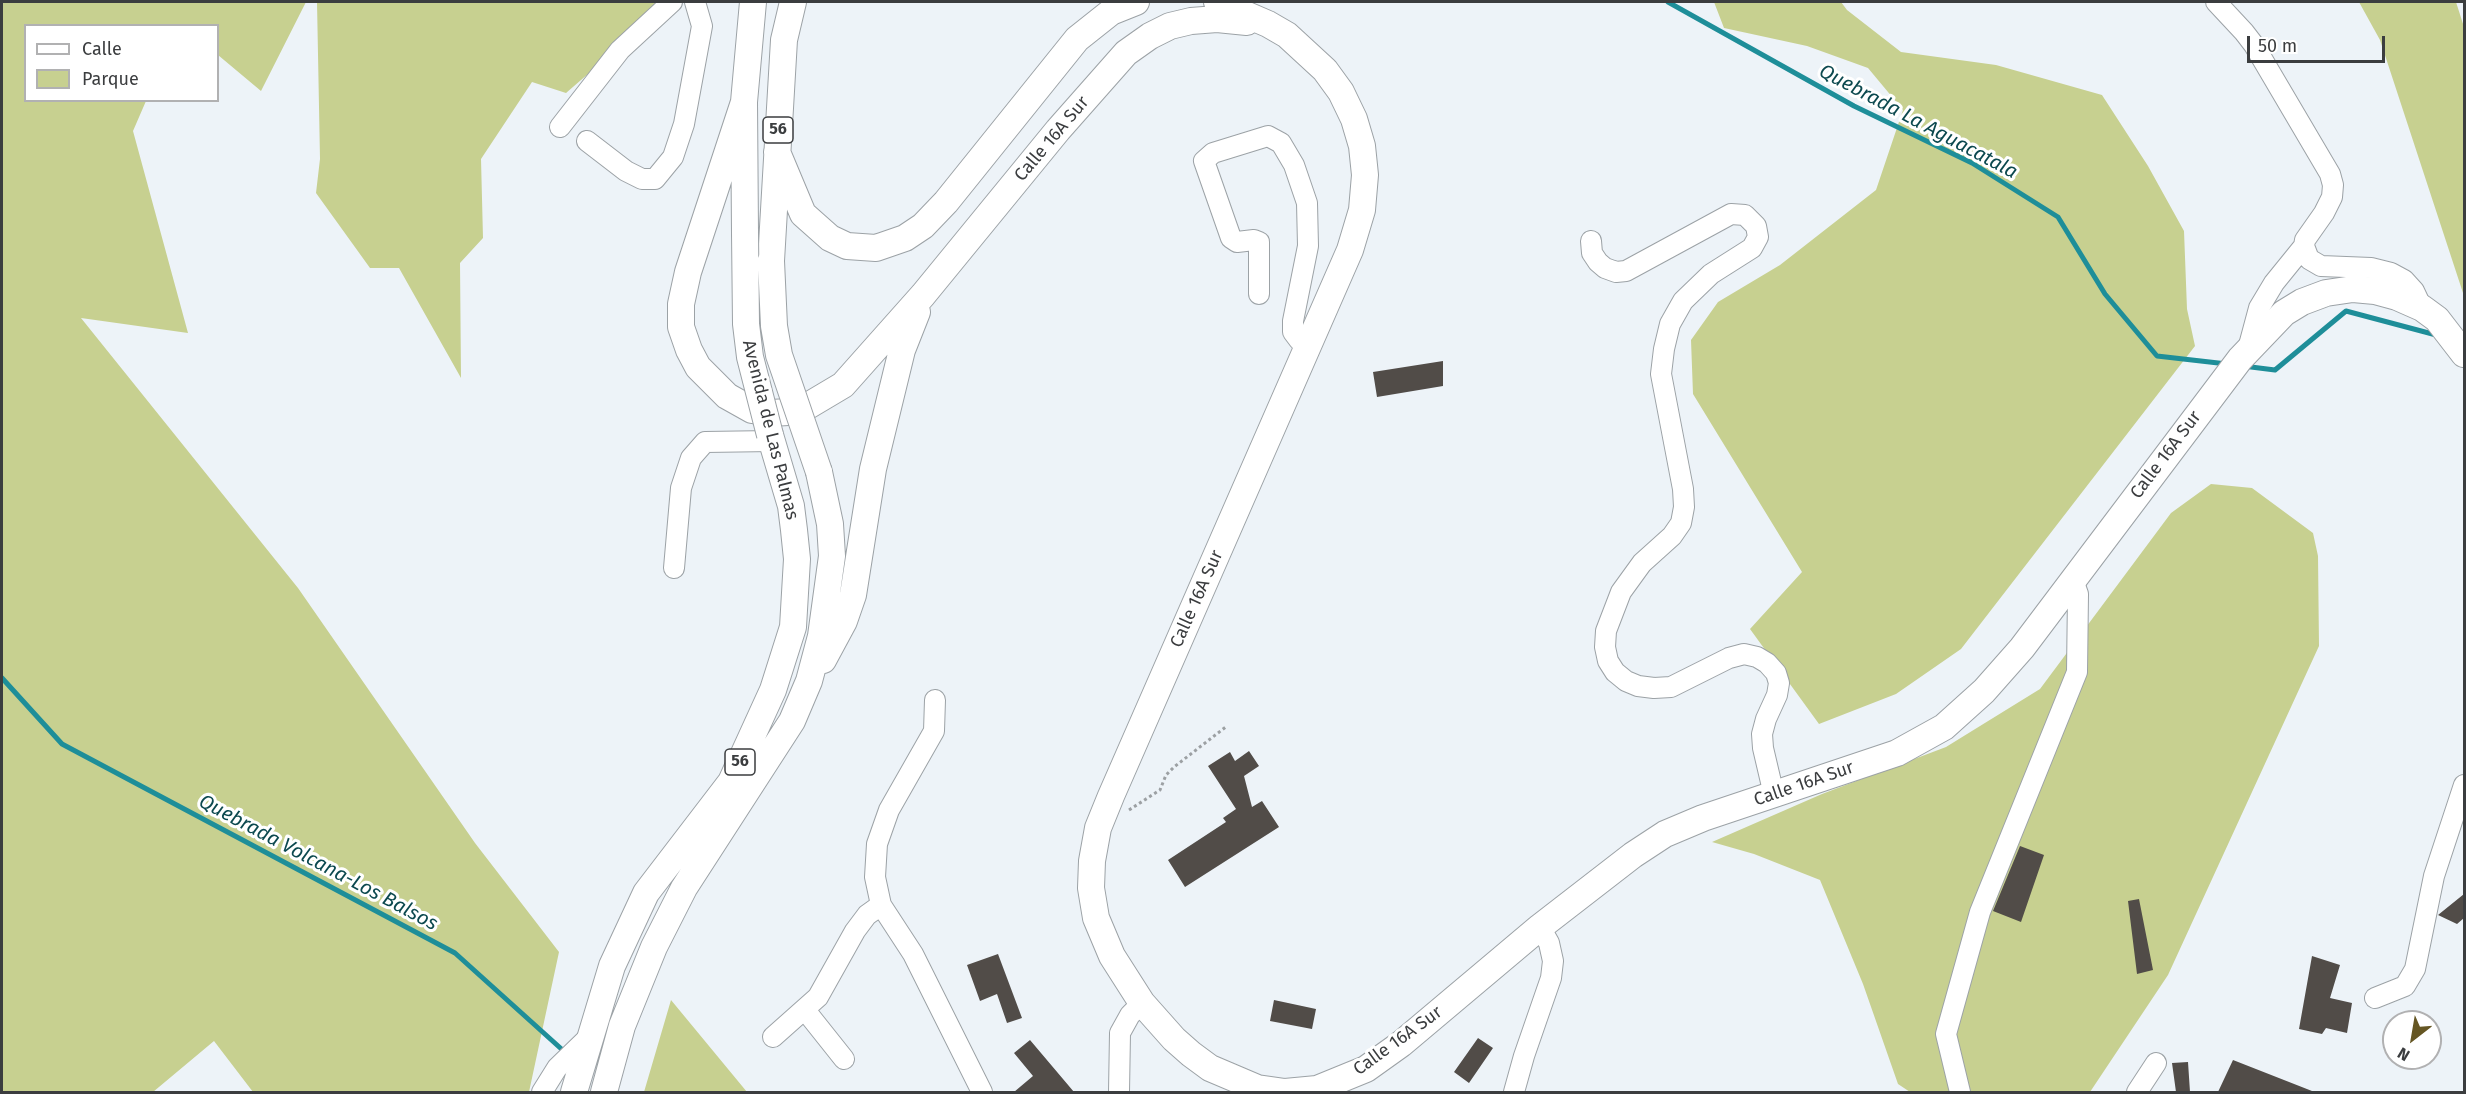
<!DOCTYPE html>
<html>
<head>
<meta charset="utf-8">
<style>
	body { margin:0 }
	#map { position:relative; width:2466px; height:1094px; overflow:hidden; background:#edf3f8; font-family:"Fira Sans",sans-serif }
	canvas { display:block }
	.frame { position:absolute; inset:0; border:3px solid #3b3d3f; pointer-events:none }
	.legend { position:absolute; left:24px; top:24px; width:195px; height:78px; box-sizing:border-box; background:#fff; border:2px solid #b1b1b2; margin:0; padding:8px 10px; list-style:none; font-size:18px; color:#3b3d3f }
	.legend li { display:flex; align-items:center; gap:12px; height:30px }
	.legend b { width:30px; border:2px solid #b1b1b2 }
	.north { position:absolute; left:2382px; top:1010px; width:60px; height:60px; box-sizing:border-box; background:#fff; border:2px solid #b1b1b2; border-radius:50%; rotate:211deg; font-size:16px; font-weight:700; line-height:24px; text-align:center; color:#3b3d3f }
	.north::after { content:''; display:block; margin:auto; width:21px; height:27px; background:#655623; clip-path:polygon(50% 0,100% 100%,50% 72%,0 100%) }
	.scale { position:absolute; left:2247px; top:36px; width:138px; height:27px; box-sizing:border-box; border:3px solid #3b3d3f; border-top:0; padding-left:8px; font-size:18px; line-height:21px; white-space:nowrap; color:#3b3d3f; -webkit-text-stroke:4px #fff; paint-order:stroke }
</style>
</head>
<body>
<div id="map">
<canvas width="2466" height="1094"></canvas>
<div class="frame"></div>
<ul class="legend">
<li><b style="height:8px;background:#fff"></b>Calle</li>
<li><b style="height:16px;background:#c7d090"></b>Parque</li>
</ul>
<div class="north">N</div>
<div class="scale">50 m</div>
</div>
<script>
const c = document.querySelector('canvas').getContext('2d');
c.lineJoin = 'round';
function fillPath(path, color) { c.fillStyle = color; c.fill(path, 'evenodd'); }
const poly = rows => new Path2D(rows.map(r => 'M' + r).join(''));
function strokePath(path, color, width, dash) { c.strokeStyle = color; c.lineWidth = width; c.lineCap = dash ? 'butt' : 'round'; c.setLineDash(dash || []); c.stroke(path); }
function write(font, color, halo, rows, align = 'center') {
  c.font = font + ' "Fira Sans",sans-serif'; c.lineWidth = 6; c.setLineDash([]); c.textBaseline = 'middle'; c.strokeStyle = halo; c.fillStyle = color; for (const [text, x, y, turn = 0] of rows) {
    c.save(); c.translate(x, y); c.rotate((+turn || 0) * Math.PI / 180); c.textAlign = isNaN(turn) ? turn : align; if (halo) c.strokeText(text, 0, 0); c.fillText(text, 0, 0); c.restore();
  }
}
const green = poly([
	[2,2,306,2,261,91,218,55,218,26,26,26,26,100,146,101,133,131,188,333,81,318,298,588,475,843,559,952,529,1092,253,1092,214,1041,153,1092,2,1092],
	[317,2,671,2,566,93,532,82,481,159,483,238,460,263,461,378,399,268,370,268,316,193,320,159],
	[1714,2,1841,2,1847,10,1901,52,1996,65,2102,95,2148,166,2184,231,2187,309,2195,346,1961,649,1896,694,1819,724,1750,629,1802,572,1693,394,1691,340,1718,302,1780,265,1876,190,1903,110,1868,68,1807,46,1724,28],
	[2359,2,2456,2,2464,27,2464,296,2380,40],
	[2211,484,2252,488,2313,533,2318,556,2319,646,2168,975,2090,1092,1910,1092,1898,1084,1863,984,1820,880,1754,854,1712,842,1822,794,1946,747,2040,689,2171,513],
	[671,1000,747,1092,644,1092]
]);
const stream = poly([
	[1668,2,1854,106,1972,163,2058,217,2105,294,2157,356,2227,364],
	[2243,366,2275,370,2346,311,2440,336],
	[2,678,62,744,455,953,567,1054]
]);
const building = poly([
	[1443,361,1443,386,1377,397,1373,372],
	[1249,751,1259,766,1244,776,1252,807,1262,801,1279,827,1185,887,1168,860,1226,822,1223,818,1236,809,1208,766,1230,752,1235,761],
	[2020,846,2044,855,2021,922,1993,911],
	[2464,894,2464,918,2457,924,2438,915],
	[2139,899,2153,970,2137,974,2128,901],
	[998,954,1022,1018,1007,1023,997,994,980,1001,967,965],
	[2312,956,2340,965,2330,998,2352,1003,2347,1033,2326,1028,2322,1034,2299,1029],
	[1274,1000,1316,1009,1312,1029,1270,1021],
	[1478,1038,1493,1048,1469,1083,1454,1072],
	[1030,1040,1074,1092,1014,1092,1033,1076,1014,1053],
	[2233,1060,2312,1091,2312,1092,2218,1092],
	[2188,1062,2190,1092,2176,1092,2172,1063]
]);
const path = poly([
	[1129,810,1160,790,1166,775,1174,767,1227,726]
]);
const minor = poly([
	[2216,2,2244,32,2254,45,2330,174,2333,185,2332,197,2324,213,2305,240,2304,246,2309,259,2321,266,2371,268,2391,273,2404,280,2414,291,2422,308],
	[560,127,620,50,672,2],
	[587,141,626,171,642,179,655,179,673,157,684,124,702,26,695,2],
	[1591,241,1592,253,1598,262,1605,268,1616,272,1626,271,1731,214,1745,215,1756,226,1758,237,1752,248,1711,274,1683,301,1670,324,1664,349,1661,374,1683,489,1684,507,1681,523,1672,536,1642,563,1621,592,1606,631,1605,647,1608,661,1615,672,1626,681,1638,686,1654,688,1671,687,1729,658,1744,654,1757,657,1767,663,1776,673,1779,683,1777,695,1766,719,1762,734,1763,748,1774,795],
	[1259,294,1259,242,1254,240,1237,242,1231,238,1204,161,1213,153,1268,136,1281,143,1294,165,1307,203,1308,246,1293,321,1293,332,1299,340,1307,344],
	[2248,349,2259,308,2274,283,2304,246],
	[674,568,681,488,691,458,705,442,772,441],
	[935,700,934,731,889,810,877,844,875,877,881,905,913,954,982,1092],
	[2375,998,2405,986,2415,969,2434,876,2464,785],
	[805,1010,844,1059],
	[773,1037,818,997,855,931,867,915,881,905],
	[542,1092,557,1068,589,1037],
	[1119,1092,1120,1033,1130,1015,1142,1003],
	[1514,1092,1524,1056,1551,978,1553,961,1549,943,1540,927],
	[1960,1092,1946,1034,1980,912,2077,672,2078,594,2073,580],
	[2137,1092,2156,1063]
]);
const major = poly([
	[1217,2,1268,24,1287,35,1325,70,1341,92,1354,119,1362,146,1365,175,1362,210,1350,250,1111,796,1098,828,1092,861,1091,888,1096,918,1112,956,1142,1003,1174,1039,1191,1054,1210,1068,1257,1088,1285,1092,1317,1089,1366,1069,1401,1044,1540,927,1633,855,1665,834,1703,818,1897,753,1944,727,1984,691,2022,648,2240,359,2284,313,2302,302,2326,293,2353,289,2375,291,2397,297,2422,308,2437,319,2464,354],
	[744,102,688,272,681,304,681,327,689,350,698,367,727,396,752,410,771,413,788,412,806,407,843,385,923,295,1058,130,1126,53,1150,36,1170,26,1191,21,1217,19,1247,22],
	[777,152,803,214,830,238,847,246,876,248,905,238,923,226,946,202,1077,39,1111,12,1136,2],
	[745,233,744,102,753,2],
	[771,261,784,40,793,2],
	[823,660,844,621,853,595,873,469,902,350,917,312],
	[574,1092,612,966,646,893,731,782,773,690,793,627,797,559,794,530,791,506,770,435],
	[604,1092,622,1026,654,947,684,888,792,721,809,681,821,636,832,556,830,524,819,472]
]);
const majorBridge = poly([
	[745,233,746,324,750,357,770,435],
	[771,261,774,326,779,355,819,472]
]);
const shields = [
	[778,130,30],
	[740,762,30]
];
const shieldNames = [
	["56",778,130],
	["56",740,762]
];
const streetNames = [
	["Calle 16A Sur",1052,139,-50],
	["Avenida de Las Palmas",770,430,76],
	["Calle 16A Sur",2166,455,-53],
	["Calle 16A Sur",1197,599,-66],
	["Calle 16A Sur",1804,784,-19],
	["Calle 16A Sur",1398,1041,-36]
];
const waterNames = [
	["Quebrada La Aguacatala",1918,122,28],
	["Quebrada Volcana-Los Balsos",318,863,28]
];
fillPath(green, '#c7d090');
strokePath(stream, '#1e8e99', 5);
fillPath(building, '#514c48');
strokePath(minor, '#9ca2a6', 22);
strokePath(major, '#9ca2a6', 28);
strokePath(path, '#9ca0a3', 3, [3, 3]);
strokePath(minor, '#fff', 20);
strokePath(major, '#fff', 26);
strokePath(majorBridge, '#9ca2a6', 28, []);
strokePath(majorBridge, '#fff', 26);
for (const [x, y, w] of shields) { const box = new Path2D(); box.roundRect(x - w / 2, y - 13, w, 26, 4.5); c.fillStyle = '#fff'; c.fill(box); strokePath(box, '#3b3d3f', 1.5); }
write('bold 16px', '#3b3d3f', null, shieldNames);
write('18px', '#3b3d3f', '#fff', streetNames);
write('italic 20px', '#0c494f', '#fff', waterNames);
</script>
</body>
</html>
